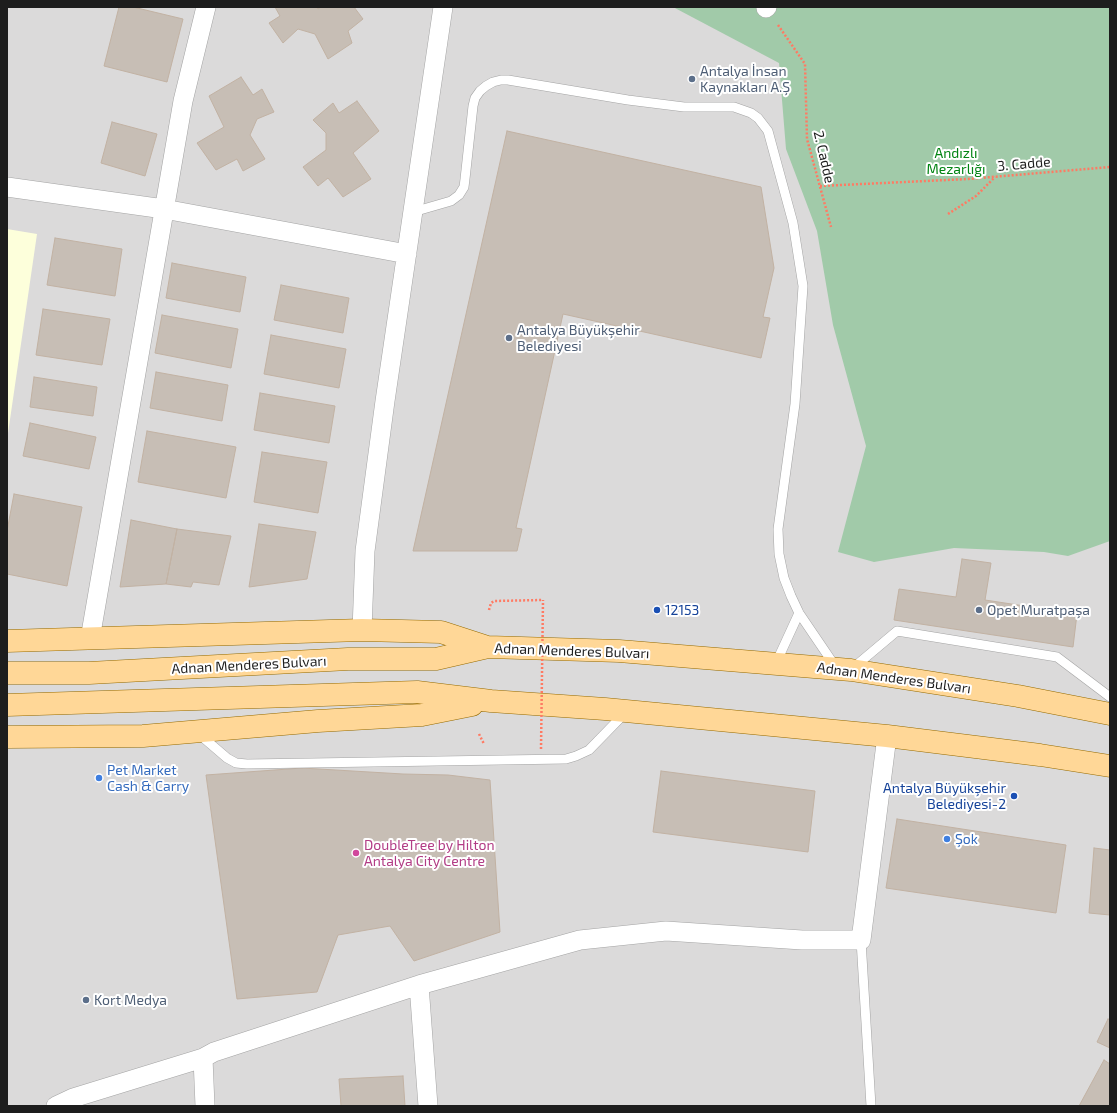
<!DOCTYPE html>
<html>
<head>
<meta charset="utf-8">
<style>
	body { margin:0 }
	#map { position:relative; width:1117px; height:1113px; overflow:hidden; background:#efebe2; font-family:"Exo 2",sans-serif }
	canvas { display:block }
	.frame { position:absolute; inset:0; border:8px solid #1d1d1d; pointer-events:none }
</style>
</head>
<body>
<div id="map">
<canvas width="1117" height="1113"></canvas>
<div class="frame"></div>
</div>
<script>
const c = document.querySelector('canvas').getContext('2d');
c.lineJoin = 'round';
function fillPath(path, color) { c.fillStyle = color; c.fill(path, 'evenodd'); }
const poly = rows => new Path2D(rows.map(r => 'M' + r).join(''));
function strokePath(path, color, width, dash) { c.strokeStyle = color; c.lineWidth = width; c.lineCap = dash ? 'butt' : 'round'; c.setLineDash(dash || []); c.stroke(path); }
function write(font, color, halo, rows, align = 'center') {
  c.font = font + ' "Exo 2",sans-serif'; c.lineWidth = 4; c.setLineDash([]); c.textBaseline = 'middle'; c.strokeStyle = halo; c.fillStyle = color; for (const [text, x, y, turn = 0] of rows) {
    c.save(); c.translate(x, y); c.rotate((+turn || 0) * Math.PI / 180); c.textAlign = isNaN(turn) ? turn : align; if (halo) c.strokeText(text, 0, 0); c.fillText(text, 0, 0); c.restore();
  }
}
const residential = poly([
	[7,7,1110,7,1110,1106,7,1106]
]);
const education = poly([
	[7,229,37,234,7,440]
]);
const cemetery = poly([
	[673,7,1110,7,1110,541,1068,556,1044,552,954,548,874,562,838,552,866,446,833,325,817,231,786,149,779,63]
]);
const building = poly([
	[119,7,133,7,183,19,167,82,104,66,119,7],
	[275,7,317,7,318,9,321,7,354,7,363,19,348,31,352,43,328,59,315,34,298,29,283,43,269,23,280,16,275,7],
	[241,77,253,95,262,89,274,112,257,119,250,135,265,159,243,171,237,159,216,170,197,143,224,127,209,96,241,77],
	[357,101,379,131,353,153,371,179,343,197,328,178,318,186,303,167,326,150,326,133,313,120,333,103,339,113,357,101],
	[112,122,157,134,145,176,101,163,112,122],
	[507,131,761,187,774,268,763,317,770,318,761,358,563,314,516,528,522,529,517,551,413,551,507,131],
	[55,238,122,249,115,296,47,285,55,238],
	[172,263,246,277,240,312,166,298,172,263],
	[281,285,349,298,343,333,274,320,281,285],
	[43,309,110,319,102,365,36,355,43,309],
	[162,315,238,329,231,368,155,353,162,315],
	[271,335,346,349,339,388,264,374,271,335],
	[156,372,228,385,222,421,150,408,156,372],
	[34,377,97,387,93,416,30,407,34,377],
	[260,393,335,406,329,443,254,430,260,393],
	[30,423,96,437,89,469,23,456,30,423],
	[147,431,236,447,226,498,138,482,147,431],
	[262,452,327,462,318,513,254,502,262,452],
	[14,494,82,507,67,586,7,574,7,531,14,494],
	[131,520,177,529,166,584,120,587,131,520],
	[259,524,316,532,307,579,249,587,259,524],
	[177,529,231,536,219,585,193,582,191,587,166,584,177,529],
	[962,559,991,563,985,600,1077,614,1073,647,894,620,899,589,956,597,962,559],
	[302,768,403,774,448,775,490,780,500,932,414,961,390,926,338,935,317,992,237,999,206,775,302,768],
	[661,771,815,791,808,852,653,832,661,771],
	[897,819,1066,845,1056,913,886,888,897,819],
	[1094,848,1110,850,1110,915,1089,913,1094,848],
	[1108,1019,1110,1020,1110,1048,1097,1042,1108,1019],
	[1104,1060,1110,1064,1110,1106,1079,1106,1104,1060],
	[403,1076,405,1106,341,1106,339,1079,403,1076]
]);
const path = poly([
	[778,25,805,64,807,139,831,227],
	[820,186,968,179,1110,167],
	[948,214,976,196,995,177],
	[489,610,491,603,494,601,543,600],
	[479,734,484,744]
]);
const lane = poly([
	[413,212,451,201,459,195,464,187,465,179,473,106,475,98,480,91,486,86,493,82,501,80,508,80,628,100,684,107,734,107,751,113,758,118,768,131,793,223,803,286,795,404,778,529,779,554,784,578,791,596,799,613,835,666],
	[776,663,799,613],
	[853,668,897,631,1057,657,1110,697],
	[199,734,227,758,236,763,247,764,566,759,576,756,589,750,626,712],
	[861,940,871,1106]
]);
const street = poly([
	[766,8,767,7],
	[7,187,164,209,407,254],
	[362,630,365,551,385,401,443,7],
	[90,639,183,101,206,7],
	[419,985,428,1106],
	[203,1058,205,1106],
	[56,1106,73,1098,203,1058,214,1052,419,985,580,940,666,931,802,940,861,940,887,736]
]);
const primary = poly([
	[7,641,362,630,441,632,487,647],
	[7,673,89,673,348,659,436,659,488,647,619,651,851,670,1018,696,1110,714],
	[7,705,417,692,491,701,605,709,887,736,1040,755,1110,766],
	[7,737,143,736,318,721,422,715,472,705]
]);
const pathBridge = poly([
	[541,749,543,600]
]);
const markers = [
	[692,79,4,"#5c6f8a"],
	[509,338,4,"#5c6f8a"],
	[657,610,4,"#1a4fb4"],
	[979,610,4,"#5c6f8a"],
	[99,778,4,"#3f7fe0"],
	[1014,796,4,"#1a4fb4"],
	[947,839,4,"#3f7fe0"],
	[356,853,4,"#d1479c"],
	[86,1000,4,"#5c6f8a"]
];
const serviceNames = [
	["Antalya İnsan",700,71],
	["Kaynakları A.Ş",700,87],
	["Antalya Büyükşehir",517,330],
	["Belediyesi",517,346],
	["Opet Muratpaşa",987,610],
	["Kort Medya",94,1000]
];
const parkNames = [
	["Andızlı",956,153],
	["Mezarlığı",956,169]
];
const streetNames = [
	["2. Cadde",824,157,77],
	["3. Cadde",1024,164,-5],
	["Adnan Menderes Bulvarı",572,651,2],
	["Adnan Menderes Bulvarı",249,665,-3],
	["Adnan Menderes Bulvarı",894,678,8]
];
const transitNames = [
	["12153",665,610],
	["Antalya Büyükşehir",1006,788,"right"],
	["Belediyesi-2",1006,804,"right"]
];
const shopNames = [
	["Pet Market",107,770],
	["Cash & Carry",107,786],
	["Şok",955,839]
];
const hotelNames = [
	["DoubleTree by Hilton",364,845],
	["Antalya City Centre",364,861]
];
fillPath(residential, '#dbdada');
fillPath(education, '#fdffdb');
fillPath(cemetery, '#a1caa9');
fillPath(building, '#c7beb5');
strokePath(building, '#c2b2a3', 1);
strokePath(lane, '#a4a4a4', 10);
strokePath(street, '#a4a4a4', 20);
strokePath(primary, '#966b00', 23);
strokePath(path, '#ff7a63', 2.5, [2, 2]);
strokePath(lane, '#fff', 9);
strokePath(street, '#fff', 19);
strokePath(primary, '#ffd797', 22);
strokePath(pathBridge, '#ff7a63', 2.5, [2, 2]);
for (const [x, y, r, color] of markers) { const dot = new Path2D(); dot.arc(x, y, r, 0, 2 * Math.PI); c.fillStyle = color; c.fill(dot); strokePath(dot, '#fff', 1.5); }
write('14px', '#4e5e75', '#fff', serviceNames, 'left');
write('14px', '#028413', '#fff', parkNames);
write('14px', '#1d1d1d', '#fff', streetNames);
write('14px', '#164399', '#fff', transitNames, 'left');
write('14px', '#366cbe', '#fff', shopNames, 'left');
write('14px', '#b23c85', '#fff', hotelNames, 'left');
</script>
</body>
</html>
